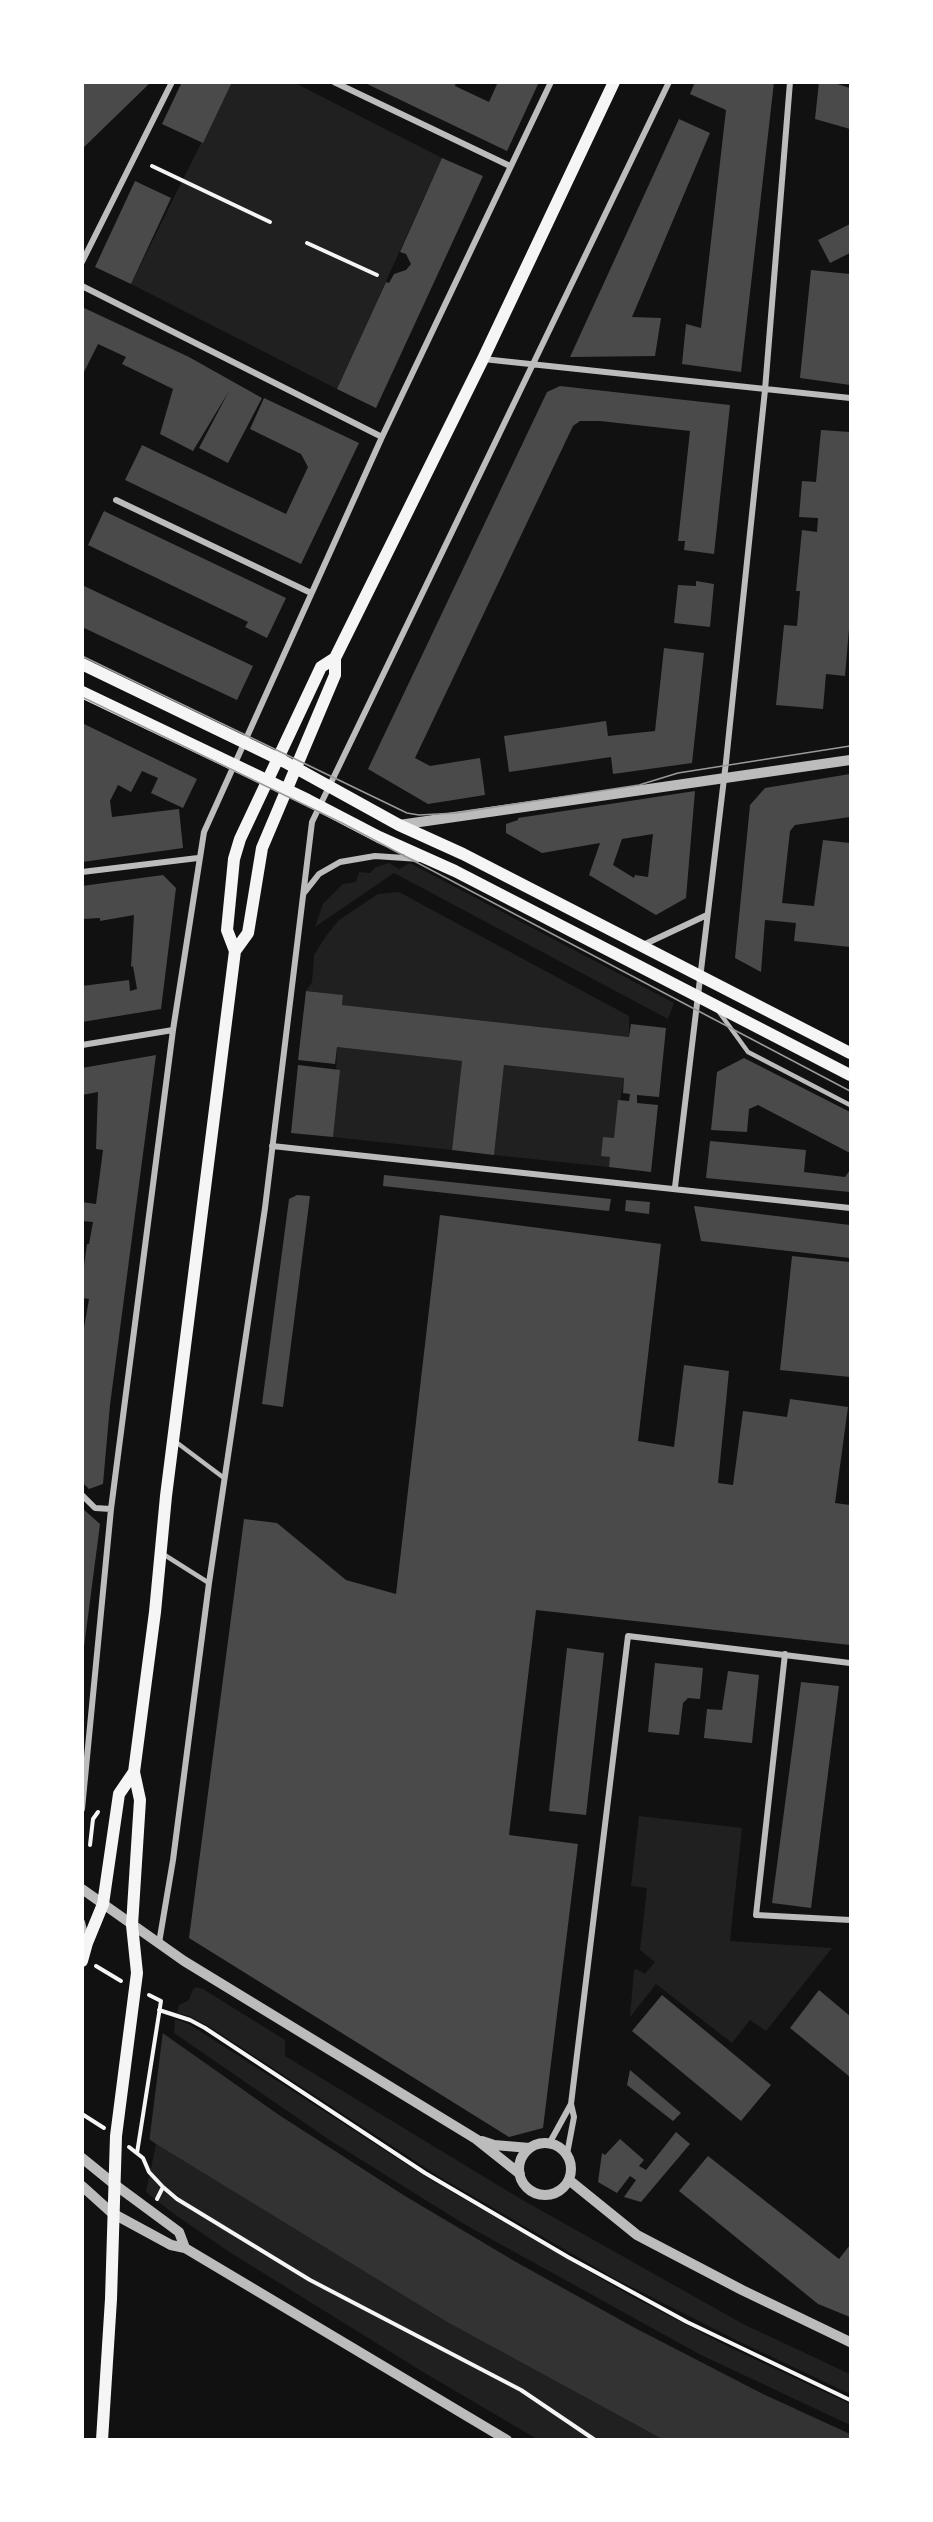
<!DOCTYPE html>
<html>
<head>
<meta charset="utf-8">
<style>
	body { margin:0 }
	#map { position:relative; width:933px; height:2522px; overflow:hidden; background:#111; font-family:Barlow,sans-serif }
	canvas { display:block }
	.frame { position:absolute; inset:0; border:84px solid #fff; pointer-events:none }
</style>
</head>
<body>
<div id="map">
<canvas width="933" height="2522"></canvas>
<div class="frame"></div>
</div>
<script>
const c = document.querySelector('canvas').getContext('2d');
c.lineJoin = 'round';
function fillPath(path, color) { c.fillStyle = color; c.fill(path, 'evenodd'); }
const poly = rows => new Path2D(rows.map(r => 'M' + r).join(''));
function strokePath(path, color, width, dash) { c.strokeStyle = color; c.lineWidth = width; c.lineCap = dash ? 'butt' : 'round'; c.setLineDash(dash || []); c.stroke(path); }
const green = poly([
	[231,83,295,83,442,158,337,389,131,284],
	[389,863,399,869,410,863,674,1003,668,1019,394,873,315,927,323,904,343,884,356,882,359,872,370,873,376,867],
	[399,892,629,1016,629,1037,342,1005,343,995,306,991,312,982,314,955,326,936,339,920,378,894],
	[337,1047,462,1061,452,1150,333,1137],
	[504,1065,624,1078,609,1167,494,1155],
	[639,1816,742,1828,730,1941,832,1948,766,2031,750,2020,732,2043,656,1984,630,2017,634,1970,637,1969,645,1974,655,1962,640,1950,647,1888,631,1886],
	[196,1987,203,1989,285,2040,285,2056,519,2198,743,2324,850,2374,850,2394,734,2339,612,2277,438,2176,210,2027,189,2016,177,2013,179,2005,189,2000,193,1989],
	[175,2019,189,2024,426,2177,629,2295,731,2348,850,2404,850,2425,699,2354,464,2224,331,2141,174,2033],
	[156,2144,447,2322,662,2439,537,2439,423,2372,231,2253,174,2214,146,2192]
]);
const water = poly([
	[83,1977,279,2115,405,2196,516,2262,635,2328,763,2394,850,2434,850,2439,662,2439,447,2322,156,2144,83,2092]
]);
const pier = poly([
	[83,1974,163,2031,149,2143,82,2095]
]);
const building = poly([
	[82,82,151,82,82,149],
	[182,82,232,82,203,143,162,124],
	[363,82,456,82,455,86,489,102,498,82,539,82,507,151],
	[695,82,774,82,741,372,682,364,686,324,701,328,726,110,690,94],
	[819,82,831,82,850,88,850,129,815,119],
	[679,119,710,133,632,317,661,318,655,356,570,357],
	[442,158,483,176,376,408,337,389,386,282,389,283,394,274,406,270,411,264,406,254,400,252],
	[135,181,171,198,131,284,95,267],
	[850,224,850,253,830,263,818,240],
	[811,270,850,274,850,385,800,378],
	[82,307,189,357,262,398,228,463,199,448,229,391,193,451,160,434,173,389,122,364,126,357,98,344,82,376],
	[560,386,730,405,714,554,684,550,685,541,678,541,690,431,600,421,580,421,573,426,415,758,430,766,480,758,485,795,428,804,368,769,547,392],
	[264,398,359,443,301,564,125,480,142,445,286,514,308,467,301,454,250,429],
	[821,430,850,432,850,617,845,676,826,674,823,709,776,705,784,625,797,626,800,591,796,591,802,530,817,532,818,518,799,517,802,481,816,482],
	[104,511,286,598,267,638,245,627,248,622,88,545],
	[696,581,714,584,710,627,674,623,678,585,696,586],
	[82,585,253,666,237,700,82,627],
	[664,648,704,653,692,763,613,774,611,757,509,772,504,736,606,721,608,736,655,731],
	[82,723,197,779,183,808,151,793,158,778,142,771,131,792,118,785,110,801,112,817,179,809,183,848,82,862],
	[850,774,850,817,795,825,790,831,782,903,814,906,823,840,850,843,850,947,794,941,796,923,765,920,761,972,735,958,750,805,765,788],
	[695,791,686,898,656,915,589,875,600,843,542,853,506,833,506,824,518,820,518,818],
	[653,834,648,877,635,875,634,878,613,865,622,839],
	[163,875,176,888,161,1009,82,1022,82,986,129,980,130,991,137,989,133,966,131,967,134,915,100,921,100,918,82,919,82,886],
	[306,991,343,995,342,1005,629,1037,631,1024,666,1028,659,1097,637,1095,637,1103,658,1105,651,1172,609,1167,610,1157,601,1156,603,1137,614,1138,618,1100,629,1101,630,1094,623,1093,624,1078,504,1065,494,1155,452,1150,462,1061,337,1047,335,1064,298,1060],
	[156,1055,110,1405,103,1484,89,1489,82,1482,82,1339,89,1299,82,1298,82,1281,87,1244,89,1244,93,1222,82,1221,82,1202,96,1204,103,1150,96,1149,98,1092,82,1095,82,1068],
	[744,1058,850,1112,850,1153,758,1105,749,1109,747,1132,711,1130,717,1072],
	[298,1065,340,1070,333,1137,291,1133],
	[710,1141,806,1150,804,1172,845,1177,850,1170,850,1192,706,1178],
	[384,1175,611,1199,609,1211,383,1186],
	[297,1195,310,1196,283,1407,262,1404,289,1199],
	[626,1200,650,1202,649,1214,625,1211],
	[694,1206,850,1225,850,1258,701,1241],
	[440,1215,661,1244,638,1441,674,1447,684,1365,729,1371,718,1483,733,1485,743,1411,787,1417,790,1399,848,1407,835,1503,850,1505,850,1645,536,1610,509,1835,578,1844,543,2128,509,2137,189,1938,244,1519,277,1523,346,1580,396,1594],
	[792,1256,850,1262,850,1377,780,1370],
	[82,1508,100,1524,84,1647,82,1647],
	[567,1648,604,1653,586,1815,549,1811],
	[655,1663,703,1668,700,1699,688,1698,683,1703,679,1735,648,1732],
	[728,1671,759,1675,752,1743,704,1738,707,1709,722,1710],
	[801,1682,839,1686,811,1908,772,1903],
	[819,1990,850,2016,850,2077,790,2028],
	[662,1995,771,2085,741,2121,632,2031],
	[630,2070,681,2113,673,2121,627,2085],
	[676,2132,690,2144,641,2202,624,2197,636,2180,630,2176,617,2193,598,2182,602,2153,605,2155,620,2139,644,2160,639,2166,646,2170],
	[708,2156,839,2259,850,2245,850,2317,818,2304,679,2191]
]);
const path = poly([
	[152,166,270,222],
	[307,243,377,275],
	[90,1845,93,1819,98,1812],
	[96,1966,121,1981],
	[159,2010,190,2020,205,2028,425,2173,568,2257,687,2322,850,2400],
	[82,2114,104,2128],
	[129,2147,143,2158,149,2172,163,2187],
	[137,2153,161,2001,149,1995],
	[157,2199,163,2187,177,2199,310,2280,521,2390,595,2440]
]);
const service = poly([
	[719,1012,748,1052,850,1105],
	[176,1442,224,1478],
	[163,1554,209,1583]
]);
const minor = poly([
	[334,82,510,166],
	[82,262,172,82],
	[82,286,382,437],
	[483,359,850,398],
	[116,500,311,593],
	[82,872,198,858],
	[304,893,319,874,340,862,375,856,419,859],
	[643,945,707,915],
	[82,1045,173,1030],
	[272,1146,850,1208],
	[675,1187,726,762,765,390,790,82],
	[82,1495,95,1508,111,1509],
	[785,1654,756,1915,850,1920],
	[82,1809,111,1509,173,1030,204,832,382,437,551,82],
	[82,1922,86,1939],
	[159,1943,173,1860,209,1583,265,1208,312,822,669,82],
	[549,2144,571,2104],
	[567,2154,574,2117,571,2104,628,1636,850,1663]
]);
const tertiary = poly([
	[399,825,850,760],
	[82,1889,184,1961,476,2139,520,2174],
	[482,2141,494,2145,530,2148],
	'519 2169a26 26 0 1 1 52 0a26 26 0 1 1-52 0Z',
	[82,2158,114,2184,179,2232,185,2248],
	[569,2180,637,2235,742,2290,850,2342],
	[82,2186,112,2213,171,2245,185,2248,507,2440]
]);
const secondary = poly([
	[82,664,285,762,399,825,463,854,850,1053],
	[82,692,308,800,379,837,455,871,850,1075],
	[235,951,248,933,262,848,335,675,335,658,483,359,614,82],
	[82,1961,87,1943,103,1904,119,1794,134,1772],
	[102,2440,111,2299,116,2136,137,1973,132,1925,140,1800,134,1772,155,1612,166,1496,235,951,227,930,234,859,240,839,321,667,335,658]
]);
const tram = poly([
	[82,656,407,813,419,815,456,813,639,785,678,773,850,746],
	[82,697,342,823,850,1091]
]);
fillPath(green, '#202020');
fillPath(water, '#333');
fillPath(pier, '#111');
fillPath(building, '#4a4a4a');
strokePath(path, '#f5f5f5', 4);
strokePath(service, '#bcbcbc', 4.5);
strokePath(minor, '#bcbcbc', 6);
strokePath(tertiary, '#bcbcbc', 10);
strokePath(secondary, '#f5f5f5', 12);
strokePath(tram, '#9a9a9a', 1.5);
</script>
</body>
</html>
